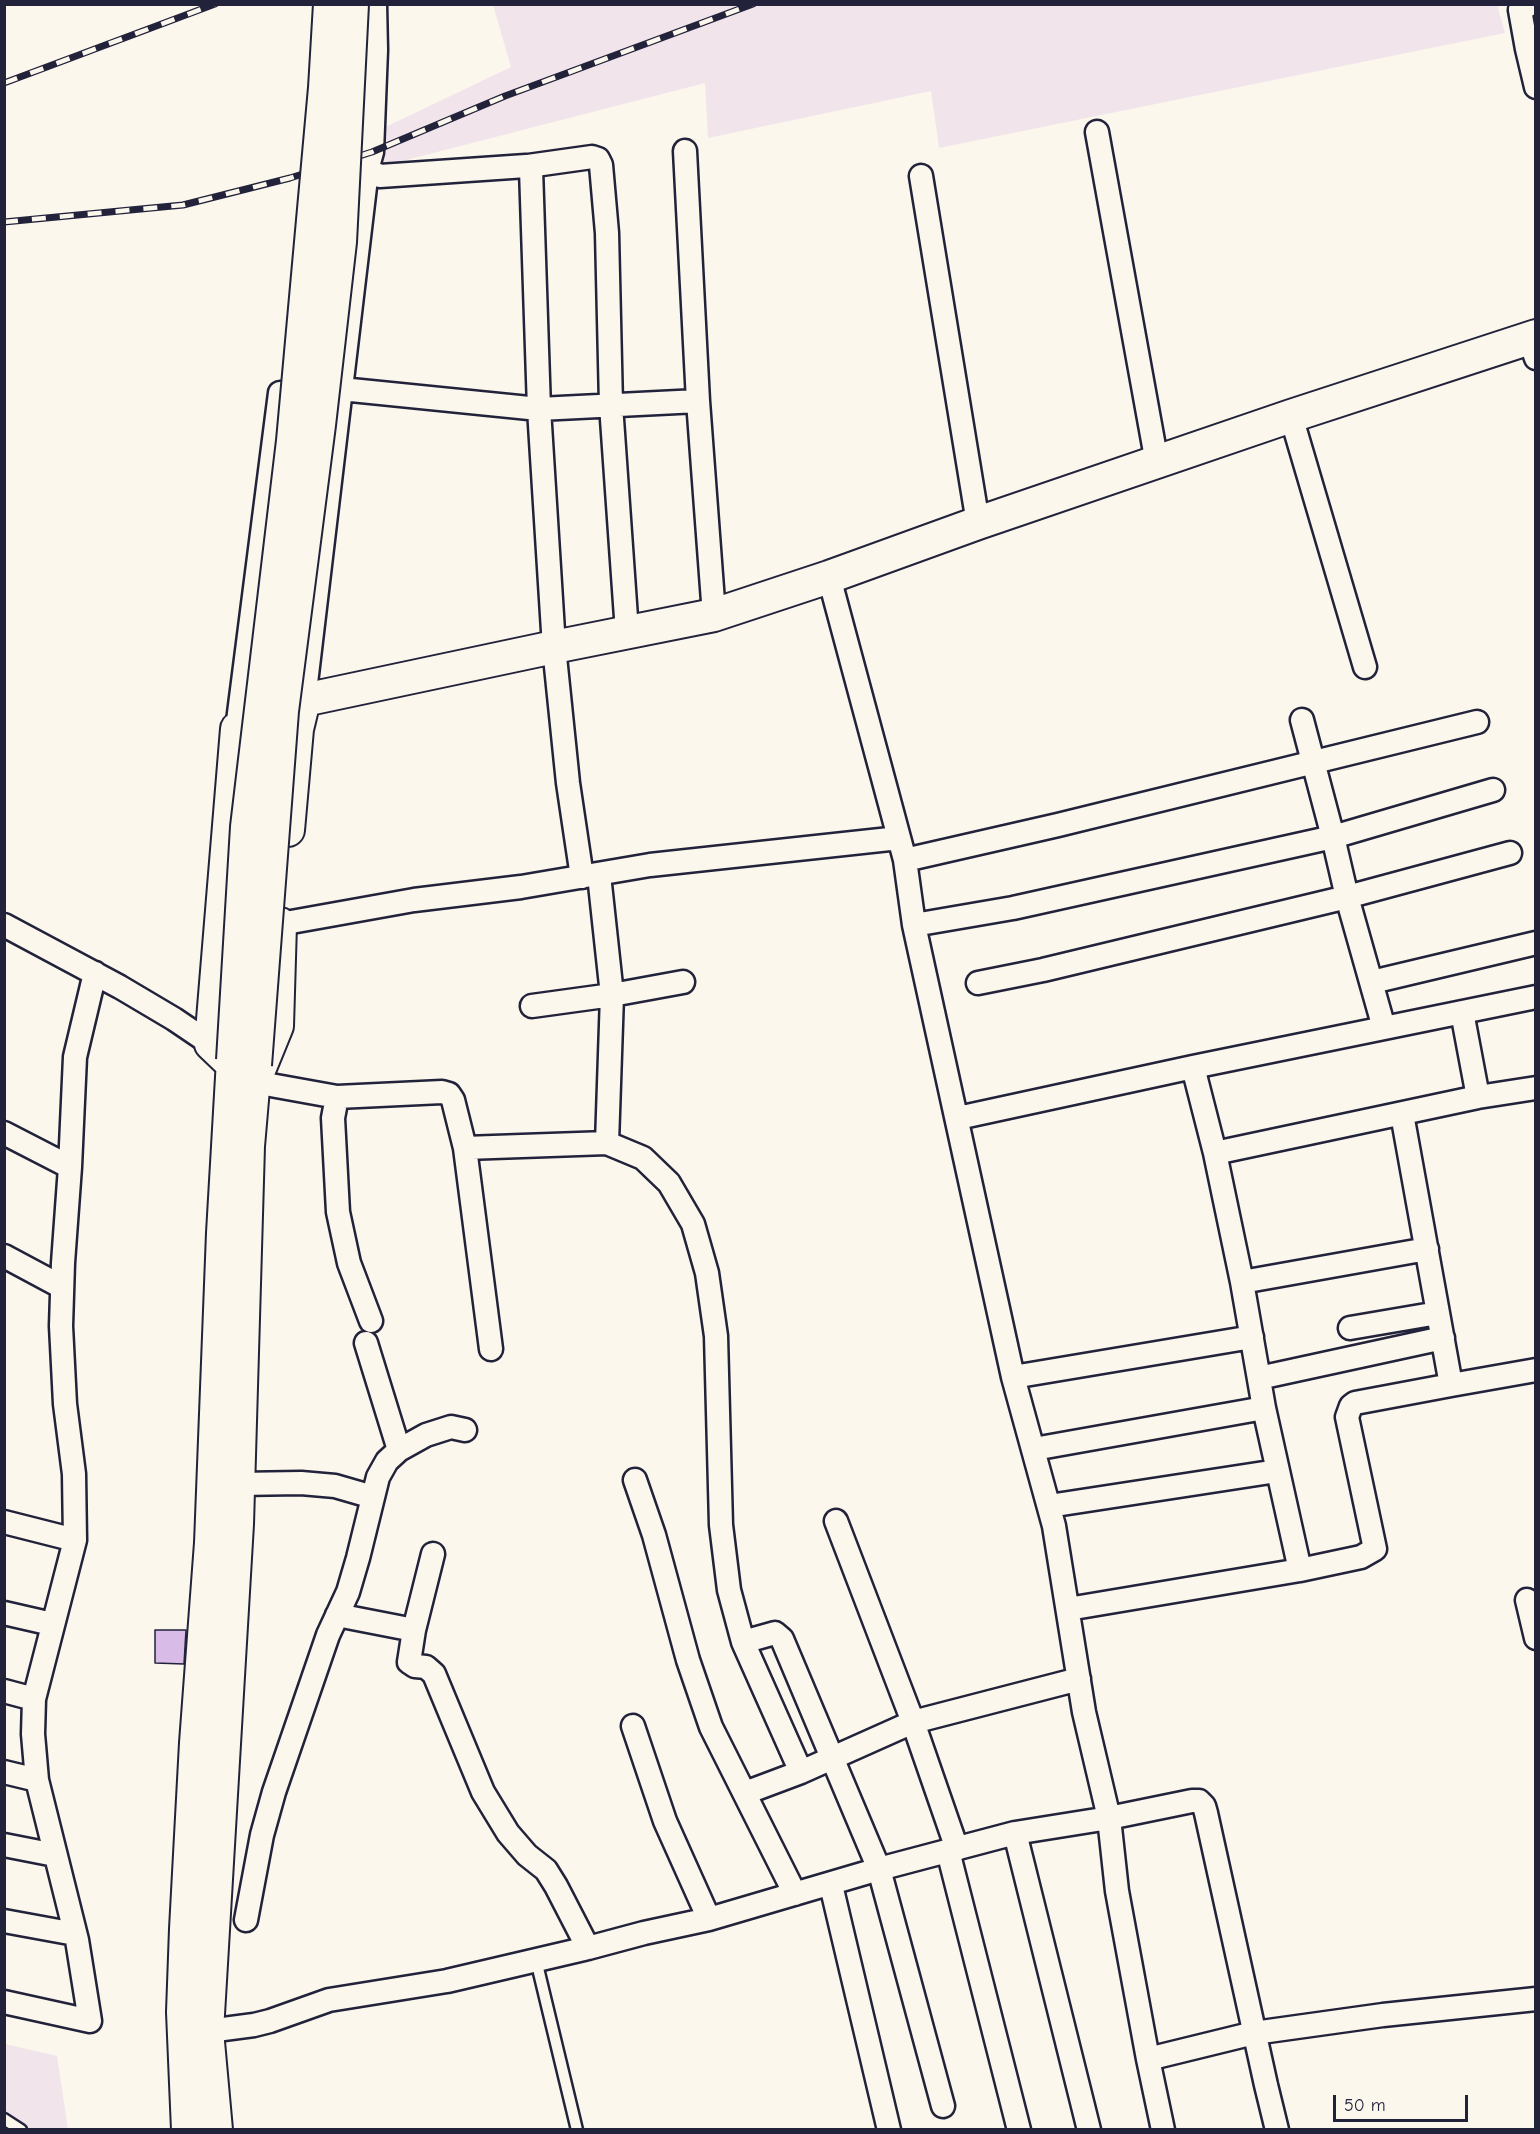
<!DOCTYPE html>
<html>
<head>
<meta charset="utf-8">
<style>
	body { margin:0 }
	#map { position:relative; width:1540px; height:2134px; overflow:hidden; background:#fbf7ec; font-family:"Comic Neue",sans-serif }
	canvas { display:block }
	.frame { position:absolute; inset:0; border:6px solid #22223b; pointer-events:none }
	.scale { position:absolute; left:1333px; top:2095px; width:135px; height:27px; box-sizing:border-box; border:3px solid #22223b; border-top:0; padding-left:8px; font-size:18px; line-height:21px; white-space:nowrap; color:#22223b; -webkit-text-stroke:4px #fbf7ec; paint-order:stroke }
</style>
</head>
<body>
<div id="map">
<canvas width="1540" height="2134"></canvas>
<div class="frame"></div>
<div class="scale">50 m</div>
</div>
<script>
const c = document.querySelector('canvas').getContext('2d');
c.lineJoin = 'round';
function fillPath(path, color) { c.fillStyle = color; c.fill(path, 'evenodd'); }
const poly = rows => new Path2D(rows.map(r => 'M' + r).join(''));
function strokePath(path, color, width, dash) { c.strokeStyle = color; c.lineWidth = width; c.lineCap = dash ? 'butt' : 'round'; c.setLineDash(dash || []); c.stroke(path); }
const built = poly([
	[1497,4,1505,33,939,148,931,91,708,138,705,83,379,167,375,132,511,67,493,5],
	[5,2044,57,2056,68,2129,5,2130]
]);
const building = poly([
	[155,1630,186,1630,184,1664,155,1663,155,1630]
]);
const service = poly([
	[536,1960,577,2130],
	[4,2119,21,2130]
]);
const minor = poly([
	[375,4,376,50,372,152,367,170,380,176,526,166,531,169,539,409,554,647,568,783,582,877],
	[1536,48,1527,49,1536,87],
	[1527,49,1520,10,1530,4],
	[1097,132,1157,463],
	[685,151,698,401,714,615],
	[528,166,592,157,598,159,601,165,607,233,611,405,627,632],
	[921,176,978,523],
	[1529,338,1536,358],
	[341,389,539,409,698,401],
	[1291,416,1365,667],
	[829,577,905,860,914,925,1013,1377,1054,1526,1084,1712,1109,1818,1117,1891,1148,2059,1163,2130],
	[304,700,367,170],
	[1302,720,1333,837,1347,897,1384,1028],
	[237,729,280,393],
	[905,860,1058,825,1477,722],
	[599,875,612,995,607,1143],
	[280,924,414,900,521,887,650,865,899,838],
	[4,925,120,987,174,1019,211,1044],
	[914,925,1013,908,1333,837,1493,790],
	[1372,982,1536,943],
	[978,983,1043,970,1347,897,1510,853],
	[532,1006,612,995,683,982],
	[254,1082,337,1097,442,1092,449,1094,453,1100,465,1148,607,1143,643,1158,669,1183,693,1224,707,1273,716,1336,721,1525,729,1590,743,1642,801,1772],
	[337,1097,333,1118,338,1212,349,1263,371,1321],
	[1478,1097,1536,1088],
	[958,1118,1193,1067,1536,997],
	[4,1133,70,1167],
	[465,1148,491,1349],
	[1215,1153,1478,1097,1462,1012],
	[4,1256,62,1287],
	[1242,1282,1427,1249],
	[1350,1328,1438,1313],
	[366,1343,399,1450],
	[1013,1377,1252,1337],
	[1259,1378,1443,1338],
	[1451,1385,1536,1370],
	[1034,1449,1264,1408],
	[635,1480,654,1535,688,1660,711,1727,795,1894],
	[238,1484,301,1483,335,1486,373,1497],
	[1049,1506,1277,1471],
	[836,1521,913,1722,957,1849],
	[4,1522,75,1540],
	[1300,1570,1361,1557,1375,1549,1347,1417,1351,1406,1355,1403,1451,1385,1402,1114],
	[1527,1600,1536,1638],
	[1068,1609,1300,1570,1264,1408,1242,1282,1215,1153,1193,1067],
	[4,1613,52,1624],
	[337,1615,414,1630,433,1554],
	[414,1630,409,1662,415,1666,426,1667,434,1674,483,1792,508,1833,527,1855,546,1870,556,1886,588,1948],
	[743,1642,775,1633,782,1639,879,1869,943,2106],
	[4,1691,34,1699],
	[633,1726,665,1821,709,1919],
	[4,1772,37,1780],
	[745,1793,801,1772,913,1722,1079,1679],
	[1015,1833,1089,2130],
	[4,1845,55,1855],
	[948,1851,1019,2130],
	[831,1885,889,2130],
	[246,1920,262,1835,274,1792,328,1635,348,1592,358,1558,378,1477,387,1461,399,1450,426,1435,451,1427,465,1430],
	[4,1921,75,1934],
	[4,2002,90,2021,77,1940,37,1780,33,1734,34,1699,75,1540,74,1474,65,1404,61,1326,63,1263,70,1167,75,1057,95,973],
	[193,2033,254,2025,270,2021,329,2000,447,1981,588,1948,644,1933,709,1919,879,1869,1015,1833,1109,1818,1192,1801,1199,1801,1204,1806,1206,1813,1266,2085,1277,2130],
	[1148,2059,1254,2033,1383,2015,1536,1999]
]);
const secondary = poly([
	[288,830,297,729,304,700],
	[233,1065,211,1044,237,729,304,700,554,647,714,615,829,577,978,523,1291,416,1536,336],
	[257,1075,277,1026,280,924],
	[188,2130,183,2012,186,1929,196,1743,211,1543,223,1233,233,1060],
	[216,2130,207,2031,237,1524,248,1146,255,1065]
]);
const rail = poly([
	[4,83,215,4],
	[4,222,183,205,290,178,372,152,505,96,753,4]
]);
const secondaryBridge = poly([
	[233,1060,247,827,293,441,325,88,330,4],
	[255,1065,282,711,319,425,340,242,352,4]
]);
fillPath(built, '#f1e5eb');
fillPath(building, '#d9bbe8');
strokePath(building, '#22223b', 1.5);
strokePath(service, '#22223b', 15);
strokePath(minor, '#22223b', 27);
strokePath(secondary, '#22223b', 36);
strokePath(service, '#fbf7ec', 10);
strokePath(minor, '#fbf7ec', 22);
strokePath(secondary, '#fbf7ec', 32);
strokePath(rail, '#22223b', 7);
strokePath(rail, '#fbf7ec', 4.5, [14]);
strokePath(secondaryBridge, '#22223b', 36, []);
strokePath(secondaryBridge, '#fbf7ec', 32);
</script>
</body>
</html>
